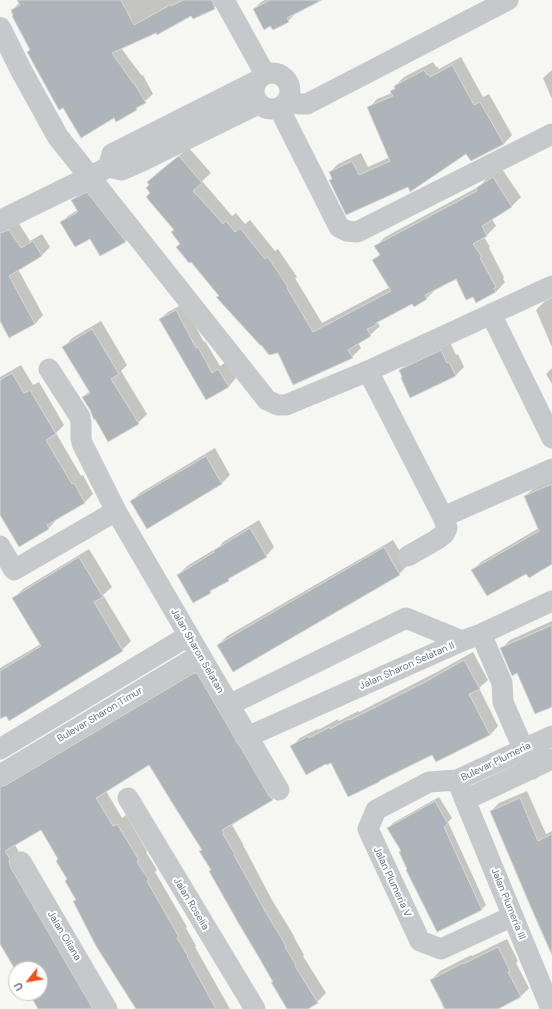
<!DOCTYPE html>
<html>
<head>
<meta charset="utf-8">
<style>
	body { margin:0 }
	#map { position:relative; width:552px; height:1009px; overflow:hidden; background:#f6f6f2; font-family:"DM Sans",sans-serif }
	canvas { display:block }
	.north { position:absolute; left:8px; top:961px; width:40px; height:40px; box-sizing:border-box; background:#fff; border:1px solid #c1c8ce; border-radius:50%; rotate:239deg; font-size:11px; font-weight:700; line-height:16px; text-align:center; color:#637585 }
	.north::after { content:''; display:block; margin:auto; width:14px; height:18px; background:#ee5119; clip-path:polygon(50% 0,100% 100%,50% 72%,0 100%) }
</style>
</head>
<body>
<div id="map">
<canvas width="552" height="1009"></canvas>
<div class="north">U</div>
</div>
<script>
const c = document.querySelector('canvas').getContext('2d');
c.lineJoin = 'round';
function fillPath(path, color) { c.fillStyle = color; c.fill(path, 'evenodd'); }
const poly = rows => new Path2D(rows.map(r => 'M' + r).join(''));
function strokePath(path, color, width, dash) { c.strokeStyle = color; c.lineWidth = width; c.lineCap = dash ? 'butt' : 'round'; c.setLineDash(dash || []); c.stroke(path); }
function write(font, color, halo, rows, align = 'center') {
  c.font = font + ' "DM Sans",sans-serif'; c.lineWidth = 4; c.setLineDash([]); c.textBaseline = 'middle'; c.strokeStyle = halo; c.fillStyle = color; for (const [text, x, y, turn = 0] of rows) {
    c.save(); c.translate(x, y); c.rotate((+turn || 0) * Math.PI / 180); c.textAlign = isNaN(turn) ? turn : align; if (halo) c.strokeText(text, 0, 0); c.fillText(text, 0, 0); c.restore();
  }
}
const shadow = poly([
	[19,0,221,0,221,1,213,9,191,14,121,48,142,76,143,75,153,94,136,109,114,117,31,49,12,10,20,2],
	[265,0,318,0,294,13,295,14,288,21,254,9,261,2],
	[461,57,483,97,489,94,512,135,504,144,471,160,466,153,408,185,330,181,333,178,330,172,338,164,361,153,368,167,390,157,369,108,377,99,392,93,391,92,396,87,395,86,404,77,433,62,436,67,437,66,439,69],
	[552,70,552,99,543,78],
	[189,148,211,173,202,181,232,216,236,213,245,224,250,220,275,251,278,249,297,277,295,278,322,323,390,287,374,260,380,254,376,246,385,237,480,186,486,179,502,169,521,197,512,206,492,219,496,226,487,235,484,237,490,247,489,248,504,277,503,279,505,282,496,292,473,296,456,278,436,289,426,299,412,303,379,320,377,322,380,326,370,335,358,343,361,348,352,357,279,352,220,296,181,244,175,229,151,193,150,185,148,182,157,173],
	[94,187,132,235,126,241,101,255,91,237,62,222,68,216,78,210,72,200,79,194],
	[18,222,30,241,42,234,50,247,41,256,18,269,43,315,35,324,0,320,0,224],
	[552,298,552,347,536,310,545,301],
	[183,304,204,342,205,341,220,366,226,362,236,378,229,386,207,399,160,319,168,312],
	[101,321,127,365,121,371,147,414,138,423,91,410,83,397,90,391,64,347,72,338],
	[450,342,456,355,458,354,464,367,455,376,403,377,400,370,409,361],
	[21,365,33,385,39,382,64,425,56,433,81,476,83,475,93,494,85,502,57,518,57,519,49,528,20,545,0,514,0,377],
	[552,368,552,384,546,374],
	[215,448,230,475,222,483,132,501,140,493],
	[552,480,552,564,548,567,547,565,527,572,473,570,481,562,539,528,525,496,534,488],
	[259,520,274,547,266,556,233,575,228,580,215,587,210,592,178,575,187,566,220,546,223,542],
	[393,540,408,565,399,574,218,645,227,636],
	[89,549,112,587,103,595,131,641,122,650,0,718,0,668,41,644,14,598,23,589],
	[552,621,552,706,517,672,501,649,510,640],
	[473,652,488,680,479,688,498,726,490,735,433,754,331,762,292,746,300,738,317,729,318,730,338,719,339,721,358,711,359,712,437,672],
	[204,664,281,791,272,799,232,825,243,844,243,845,272,900,294,936,294,937,304,955,303,956,326,993,317,1002,306,1009,288,1009,212,870,201,851,203,849,150,764,106,791,122,818,126,815,147,851,146,852,157,870,155,872,187,927,186,928,196,946,195,947,230,1009,137,1009,74,902,77,899,59,859,41,829,15,845,18,850,18,853,108,1009,39,1009,30,993,40,993,40,969,16,969,0,940,0,782],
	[527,791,546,834,552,831,552,954,491,811,499,803],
	[439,797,452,818,448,822,486,905,481,910,402,851,388,828,393,823],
	[507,939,518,961,516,963,529,988,520,997,494,1009,444,1009,442,1005,443,1004,431,980,440,971,471,955,472,956]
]);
const building = poly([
	[17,0,121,0,134,25,170,5,171,6,183,0,212,0,215,9,193,19,191,16,157,35,156,33,112,53,133,83,134,83,146,103,136,108,137,110,116,122,114,118,81,138,63,108,59,110,27,52,30,50,12,16,13,15,11,10,20,5,17,0],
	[270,0,322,0,287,18,289,22,273,30,270,26,264,30,253,9,270,0],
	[452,65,474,105,480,102,504,144,471,161,466,154,410,192,408,187,346,215,329,180,332,179,329,172,352,161,359,175,390,161,367,107,393,96,390,91,395,89,394,86,424,70,427,75,428,74,430,77,452,65],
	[179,156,202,183,193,191,198,196,223,224,226,221,235,232,240,228,265,259,268,257,288,287,287,288,313,332,391,291,372,260,380,255,374,246,477,191,476,188,493,177,512,207,482,226,487,236,473,244,482,257,480,258,496,287,494,288,496,292,476,303,473,297,466,300,456,279,425,295,427,299,414,307,412,304,376,323,376,325,367,329,371,336,348,350,353,358,293,385,278,353,269,355,262,346,260,345,216,297,219,296,191,262,189,263,176,247,180,244,171,232,174,230,146,197,150,193,146,188,149,185,147,182,176,158,179,156],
	[87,192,126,242,100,256,90,239,75,247,60,222,78,212,71,200,87,192],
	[9,230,21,248,33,241,42,256,9,276,35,324,9,338,0,321,0,233,9,230],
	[176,310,196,348,198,347,212,373,218,369,229,387,206,400,159,319,176,310],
	[92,329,119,374,111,379,139,424,108,442,95,419,94,420,90,410,82,397,90,393,62,347,92,329],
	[441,350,447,363,449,362,456,376,410,398,401,378,402,377,399,370,441,350],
	[12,373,24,393,30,390,56,434,46,440,72,484,74,483,85,503,47,525,49,529,19,547,0,515,0,380,12,373],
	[206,456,222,484,147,529,130,501,206,456],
	[552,484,552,564,529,578,526,574,487,596,471,570,539,531,524,496,552,484],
	[250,528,267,557,228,579,229,581,210,591,211,593,193,603,177,575,214,552,213,551,250,528],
	[384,547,400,575,233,672,217,645,384,547],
	[79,557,103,597,94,602,123,651,9,721,6,716,0,719,0,671,41,646,12,598,79,557],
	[552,625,552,707,535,714,517,673,512,676,500,648,552,625],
	[464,660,480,689,469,694,490,735,436,762,432,755,379,781,379,782,348,797,331,763,327,765,326,764,306,775,290,746,308,736,309,738,330,727,330,729,349,719,350,720,427,681,464,660],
	[194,673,197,673,236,740,236,742,240,746,269,796,273,800,222,830,224,834,223,834,235,854,234,855,264,909,286,946,285,947,296,965,295,966,318,1003,308,1009,287,1009,271,982,273,982,261,961,239,924,209,871,211,870,199,851,202,850,176,809,149,765,96,798,113,826,117,824,139,860,137,862,149,880,147,881,179,937,177,938,188,956,187,956,216,1009,136,1009,96,946,73,901,76,900,65,881,67,879,56,861,58,859,41,830,5,851,10,859,9,862,11,868,93,1009,38,1009,29,993,40,993,40,969,16,969,16,971,0,944,0,787,6,785,194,673],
	[520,798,538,841,552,834,552,955,532,910,490,811,520,798],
	[435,801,448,824,444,827,482,910,437,932,406,870,407,869,399,852,401,851,387,828,435,801],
	[498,947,510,971,508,972,521,997,498,1009,445,1009,430,980,463,963,463,964,498,947]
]);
const minor = poly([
	[224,0,265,74],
	'254 91a18 18 0 1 1 36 0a18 18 0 1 1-36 0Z',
	[289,98,298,104,307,104,508,0],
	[258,104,140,162,122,170,108,167,90,177,267,400,278,405,286,405,368,371,552,286],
	[279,108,339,227,347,231,357,232,552,134],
	[108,167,112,154,255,82],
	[491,314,552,438],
	[49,369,80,417,81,423,81,438,82,443,116,511,279,790],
	[368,371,443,517,447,528,444,534,436,540,408,556],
	[443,517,552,469],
	[0,546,14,570,116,511],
	[481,634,552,601],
	[229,705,406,618,462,641],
	[247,737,462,641,481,634,502,683,503,702,532,769],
	[0,749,188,636],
	[0,775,200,655],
	[460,787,465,800,552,759],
	[128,798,255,1009],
	[465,800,551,1009],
	[21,862,107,1009],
	[513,916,441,949,420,941,368,829,376,810,429,782,457,780,552,736]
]);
const tertiary = poly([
	[0,28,22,72,58,137,90,177,0,221]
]);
const streetNames = [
	["Jalan Sharon Selatan",197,651,60],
	["Jalan Sharon Selatan II",407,666,-24],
	["Bulevar Sharon Timur",100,715,-31],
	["Bulevar Plumeria",496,762,-26],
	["Jalan Plumeria V",392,882,65],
	["Jalan Roselia",191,904,59],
	["Jalan Plumeria III",508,904,68],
	["Jalan Oliana",64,936,59]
];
fillPath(shadow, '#0003');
fillPath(building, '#adb5bb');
strokePath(building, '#d7d7d5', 1);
strokePath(minor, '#c5c9cc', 21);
strokePath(tertiary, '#c5c9cc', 22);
write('10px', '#637585', '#fff', streetNames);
</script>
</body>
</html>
